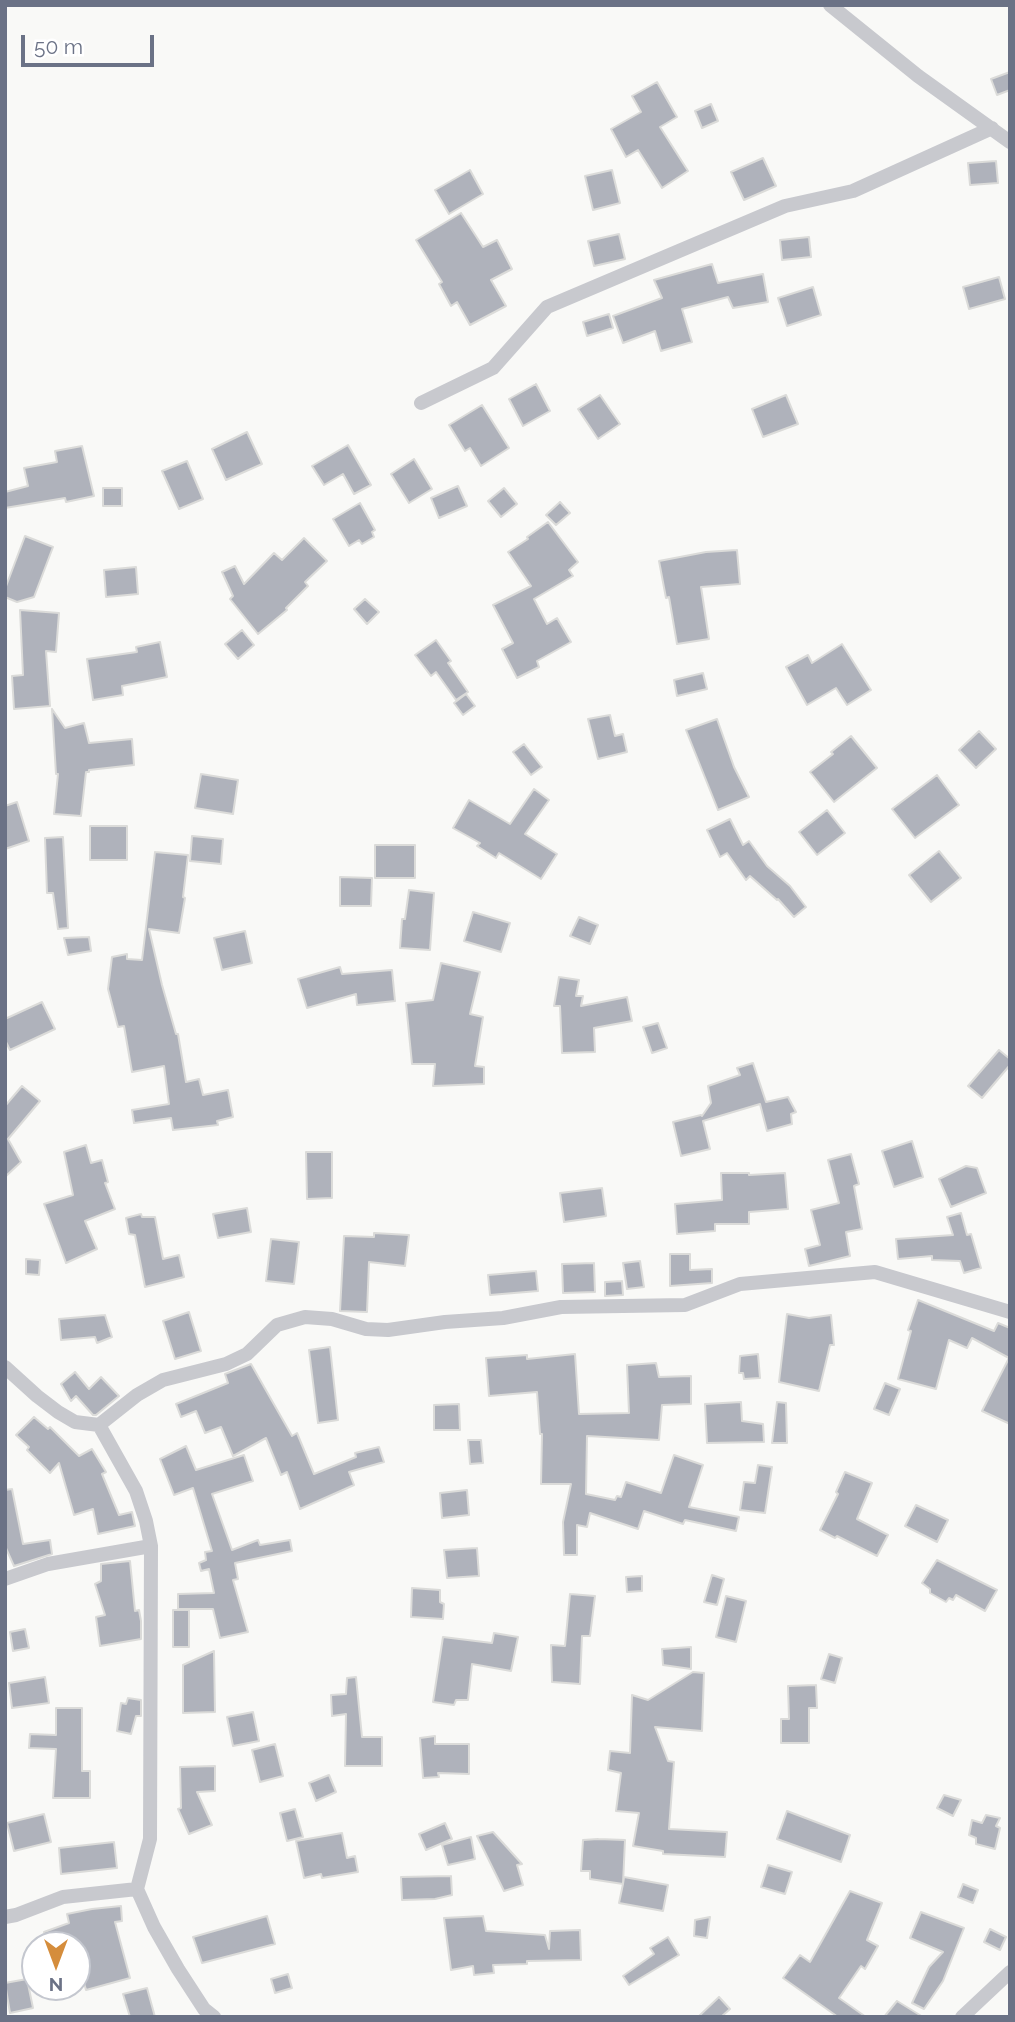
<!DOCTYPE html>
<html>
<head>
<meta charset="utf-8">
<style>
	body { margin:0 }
	#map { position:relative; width:1015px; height:2022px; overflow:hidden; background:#f9f9f7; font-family:Raleway,sans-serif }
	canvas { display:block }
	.frame { position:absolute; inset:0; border:7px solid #6b7286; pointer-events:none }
	.north { position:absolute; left:21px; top:1931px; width:70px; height:70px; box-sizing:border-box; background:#fff; border:2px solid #c4c7cf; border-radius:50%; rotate:180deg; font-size:19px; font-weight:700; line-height:28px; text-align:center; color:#6b7286 }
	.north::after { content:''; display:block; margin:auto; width:24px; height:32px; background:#d58d3c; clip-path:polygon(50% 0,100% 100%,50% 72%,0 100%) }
	.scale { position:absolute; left:21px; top:35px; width:133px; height:32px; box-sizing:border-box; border:4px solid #6b7286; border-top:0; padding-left:9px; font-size:21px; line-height:24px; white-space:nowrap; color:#6b7286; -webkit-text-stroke:5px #fff; paint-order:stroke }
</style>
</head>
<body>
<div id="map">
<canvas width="1015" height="2022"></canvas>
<div class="frame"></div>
<div class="north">N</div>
<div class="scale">50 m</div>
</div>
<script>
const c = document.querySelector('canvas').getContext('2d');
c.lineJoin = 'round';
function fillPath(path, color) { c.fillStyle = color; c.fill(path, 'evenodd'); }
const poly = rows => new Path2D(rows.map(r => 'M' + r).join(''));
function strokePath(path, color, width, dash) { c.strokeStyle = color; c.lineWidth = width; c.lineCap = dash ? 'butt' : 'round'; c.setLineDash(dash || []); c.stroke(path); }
const building = poly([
	[1010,72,1010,90,997,95,991,79,1010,72],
	[657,82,677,117,660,127,688,171,662,188,638,150,626,157,611,129,641,112,632,96,657,82],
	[711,104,718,121,702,128,695,111,711,104],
	[763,158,776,186,744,200,731,172,763,158],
	[996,161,998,183,970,185,968,163,996,161],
	[470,170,483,194,449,214,435,190,470,170],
	[612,170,620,203,593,210,585,176,612,170],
	[461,213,483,247,497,240,512,269,491,280,506,306,470,325,457,302,451,306,439,284,442,282,416,240,461,213],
	[619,234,625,259,594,266,588,241,619,234],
	[809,237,811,257,782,260,780,240,809,237],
	[712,264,718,283,763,274,768,302,733,308,728,297,682,309,692,342,661,351,655,331,623,343,613,316,662,298,654,280,712,264],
	[999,277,1005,299,969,309,963,287,999,277],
	[813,287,821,315,787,326,778,298,813,287],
	[609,314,613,328,587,336,583,322,609,314],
	[536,384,550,411,523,426,509,399,536,384],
	[600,395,620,424,598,439,578,409,600,395],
	[786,395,798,424,763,437,752,409,786,395],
	[482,405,509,448,481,466,470,448,465,451,449,425,482,405],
	[247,432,262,464,226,480,212,449,247,432],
	[348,445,371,485,354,494,343,474,324,485,312,466,348,445],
	[82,446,94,496,66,502,65,498,5,508,5,492,28,486,24,468,57,462,55,451,82,446],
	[414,459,432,489,409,503,391,474,414,459],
	[187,461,203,499,179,509,162,471,187,461],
	[458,486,467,506,439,518,431,498,458,486],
	[103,488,122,488,122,506,103,506,103,488],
	[504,488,517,504,501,517,488,501,504,488],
	[560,502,570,513,556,525,546,515,560,502],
	[360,503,375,530,372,532,374,537,362,544,359,540,349,546,333,519,360,503],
	[548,522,578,562,569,570,573,576,534,599,547,624,557,618,571,642,537,661,539,667,517,678,502,649,513,643,493,605,531,586,508,552,528,539,527,537,548,522],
	[25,536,53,547,34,597,17,602,5,597,5,589,25,536],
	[304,538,327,561,305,582,308,586,286,608,287,610,258,634,230,599,233,596,222,572,235,566,244,584,274,553,282,560,304,538],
	[737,550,740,584,701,587,709,639,677,644,669,597,666,598,659,561,706,552,737,550],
	[136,567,138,594,106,597,104,570,136,567],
	[365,599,379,612,367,624,354,609,365,599],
	[20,610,59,613,56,652,46,651,50,706,14,709,12,676,23,675,20,610],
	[242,630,254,645,238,659,225,644,242,630],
	[436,640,451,661,448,663,468,692,456,700,436,672,431,676,415,655,436,640],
	[160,642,167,677,122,686,123,695,93,700,87,659,137,652,136,647,160,642],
	[842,644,871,690,847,705,836,688,807,705,786,667,808,655,812,663,842,644],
	[703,673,707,689,677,696,674,680,703,673],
	[466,694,475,706,463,715,454,703,466,694],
	[52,709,65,728,84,723,89,743,132,739,134,765,89,770,89,772,86,772,81,816,54,814,58,774,56,774,52,709],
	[610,715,615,736,623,734,627,752,598,759,588,719,610,715],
	[717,719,734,767,749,797,718,810,686,730,717,719],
	[979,731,996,749,976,768,959,750,979,731],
	[851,736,877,768,834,802,810,772,833,754,831,752,851,736],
	[524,744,542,767,531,775,513,752,524,744],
	[201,774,238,780,233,814,195,808,201,774],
	[937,775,959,805,915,838,892,809,937,775],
	[534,789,549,800,525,834,557,854,541,879,499,853,496,858,477,846,480,843,453,828,469,800,510,824,534,789],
	[17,802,29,841,5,849,5,806,17,802],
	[827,810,845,833,817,855,799,832,827,810],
	[730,819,743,845,749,841,767,866,790,886,806,907,794,917,778,899,777,900,750,876,746,880,727,853,720,857,707,830,730,819],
	[90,826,127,826,127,860,90,860,90,826],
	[192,836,223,839,221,864,190,861,192,836],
	[63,837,68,928,58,929,53,893,47,893,45,838,63,837],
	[375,845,415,845,415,878,375,878,375,845],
	[939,851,961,878,931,902,909,875,939,851],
	[155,852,188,855,183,897,185,898,179,933,149,929,162,985,176,1034,178,1034,186,1082,199,1079,203,1095,228,1090,233,1117,217,1121,218,1125,173,1130,171,1118,134,1123,132,1110,169,1104,164,1066,132,1072,124,1026,118,1027,108,989,112,957,127,954,127,959,142,960,155,852],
	[340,877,372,878,371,906,340,906,340,877],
	[409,890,434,893,430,950,400,948,402,919,405,919,409,890],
	[473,912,510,923,501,952,464,941,473,912],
	[579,917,598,925,590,944,570,936,579,917],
	[245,931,252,963,222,970,214,938,245,931],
	[89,937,91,951,68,955,64,938,89,937],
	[441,963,480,972,470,1014,483,1017,475,1066,484,1067,484,1084,433,1086,435,1064,412,1064,406,1003,433,1000,441,963],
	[340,967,342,974,392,970,395,1001,357,1005,356,994,307,1008,298,979,340,967],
	[559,977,579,980,576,996,583,996,581,1006,627,997,632,1021,594,1028,595,1052,562,1053,560,1006,554,1006,559,977],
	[42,1002,55,1029,10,1050,5,1040,5,1019,42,1002],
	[658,1023,667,1048,652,1053,643,1027,658,1023],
	[999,1050,1010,1059,1010,1065,982,1098,968,1086,999,1050],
	[753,1063,766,1102,788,1097,796,1112,791,1114,792,1124,767,1131,760,1104,703,1121,710,1149,681,1156,673,1122,701,1115,702,1116,711,1103,708,1086,740,1075,737,1068,753,1063],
	[22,1086,40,1101,8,1139,21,1162,5,1177,5,1106,22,1086],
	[912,1141,923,1177,894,1187,882,1151,912,1141],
	[86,1145,91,1163,102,1160,108,1182,105,1183,115,1209,85,1221,97,1249,66,1263,44,1204,73,1195,64,1152,86,1145],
	[306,1152,332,1152,332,1198,307,1199,306,1152],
	[851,1154,859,1184,854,1186,862,1229,846,1232,850,1256,809,1266,805,1249,820,1245,811,1210,839,1203,828,1160,851,1154],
	[966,1166,977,1168,986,1193,951,1207,939,1179,966,1166],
	[721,1173,749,1173,749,1175,785,1173,788,1209,749,1212,749,1224,715,1224,715,1231,677,1234,675,1204,722,1200,721,1173],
	[602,1188,606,1216,564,1222,560,1193,602,1188],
	[247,1208,251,1232,218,1238,213,1214,247,1208],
	[961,1213,967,1235,971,1234,981,1268,964,1273,960,1261,932,1260,932,1256,898,1259,896,1239,953,1235,947,1217,961,1213],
	[141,1214,142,1217,155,1217,163,1259,179,1255,184,1277,145,1287,135,1235,129,1234,126,1218,141,1214],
	[374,1233,409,1235,405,1266,369,1262,367,1312,340,1311,344,1236,374,1237,374,1233],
	[271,1239,299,1242,294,1284,266,1281,271,1239],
	[670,1254,690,1254,690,1270,712,1269,712,1283,670,1286,670,1254],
	[26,1259,40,1260,39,1275,26,1274,26,1259],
	[640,1261,644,1287,627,1289,623,1263,640,1261],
	[594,1263,595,1292,563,1293,562,1264,594,1263],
	[536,1271,538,1291,490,1295,488,1275,536,1271],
	[622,1281,623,1295,605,1296,605,1282,622,1281],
	[918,1300,994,1331,998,1323,1010,1328,1010,1424,982,1411,1009,1358,972,1338,967,1348,949,1340,936,1389,898,1379,911,1331,908,1330,918,1300],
	[189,1312,201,1351,175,1359,163,1321,189,1312],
	[787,1314,809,1318,831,1315,834,1345,830,1345,819,1391,779,1382,787,1314],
	[105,1315,112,1337,97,1343,95,1337,61,1340,59,1319,105,1315],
	[330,1347,338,1420,318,1423,309,1350,330,1347],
	[575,1354,579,1414,629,1413,627,1365,656,1363,659,1377,691,1376,691,1404,662,1405,659,1440,587,1436,586,1494,615,1500,617,1496,621,1497,626,1482,661,1493,674,1455,703,1465,689,1507,739,1517,736,1531,685,1520,683,1524,644,1511,638,1529,590,1513,587,1527,577,1525,577,1555,564,1555,563,1522,571,1484,541,1484,542,1434,540,1434,537,1392,489,1396,486,1358,527,1355,527,1359,575,1354],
	[758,1354,760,1378,744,1379,743,1373,739,1373,740,1356,758,1354],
	[251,1364,292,1436,297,1433,314,1474,356,1457,355,1453,379,1447,384,1462,349,1472,354,1485,300,1509,287,1472,281,1475,266,1438,233,1456,221,1427,205,1433,196,1411,181,1417,176,1404,228,1383,225,1374,251,1364],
	[75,1372,89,1389,101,1377,119,1396,96,1415,93,1415,76,1396,71,1401,61,1384,75,1372],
	[885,1383,900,1389,889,1415,874,1409,885,1383],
	[741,1402,742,1421,763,1424,764,1442,707,1443,705,1404,741,1402],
	[777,1402,786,1403,787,1443,772,1443,777,1402],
	[459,1404,460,1430,434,1430,434,1405,459,1404],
	[34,1417,48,1429,50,1427,79,1456,92,1449,106,1472,102,1474,119,1515,132,1512,135,1526,98,1534,93,1509,74,1515,59,1463,50,1473,27,1450,29,1447,16,1435,34,1417],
	[468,1440,481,1440,483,1463,470,1464,468,1440],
	[186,1446,196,1470,244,1455,253,1481,212,1494,232,1550,258,1540,260,1545,290,1540,292,1551,235,1563,238,1579,233,1580,248,1632,220,1638,213,1609,178,1609,178,1594,214,1593,209,1569,201,1571,199,1563,206,1560,205,1552,212,1551,193,1488,174,1495,160,1459,186,1446],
	[758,1465,772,1467,765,1513,740,1510,744,1482,755,1483,758,1465],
	[845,1472,872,1483,857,1519,888,1535,877,1556,837,1536,835,1538,820,1530,838,1494,836,1492,845,1472],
	[12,1489,23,1544,50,1540,52,1554,14,1566,5,1546,5,1490,12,1489],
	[467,1490,469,1515,442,1518,440,1493,467,1490],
	[916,1505,948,1520,937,1542,905,1526,916,1505],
	[477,1548,479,1576,447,1578,444,1550,477,1548],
	[937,1560,997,1590,985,1611,956,1595,953,1600,949,1598,946,1602,930,1593,930,1589,922,1583,937,1560],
	[130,1561,135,1611,139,1610,141,1621,141,1639,100,1646,96,1617,105,1615,95,1584,101,1581,101,1564,130,1561],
	[712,1575,724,1579,717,1605,704,1602,712,1575],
	[642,1576,642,1591,627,1592,626,1577,642,1576],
	[412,1588,440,1590,440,1602,444,1604,443,1619,411,1617,412,1588],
	[570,1594,595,1596,590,1636,582,1636,580,1684,552,1682,551,1645,565,1646,570,1594],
	[726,1596,746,1601,736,1642,716,1637,726,1596],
	[173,1610,189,1610,189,1647,173,1647,173,1610],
	[25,1629,29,1648,13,1651,10,1632,25,1629],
	[494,1633,518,1637,511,1671,472,1664,468,1700,456,1700,454,1705,433,1702,443,1637,492,1643,494,1633],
	[691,1647,691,1669,663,1665,662,1649,691,1647],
	[214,1651,215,1712,183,1713,183,1665,214,1651],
	[829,1654,842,1658,835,1683,821,1679,829,1654],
	[693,1672,704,1673,702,1731,655,1727,668,1761,674,1762,669,1829,727,1832,725,1857,663,1854,663,1851,633,1846,639,1813,616,1811,621,1773,608,1770,610,1751,630,1753,632,1695,648,1700,693,1672],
	[45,1677,49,1703,12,1708,9,1683,45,1677],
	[356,1677,362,1737,382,1737,382,1766,345,1766,346,1714,332,1716,331,1695,346,1694,347,1678,356,1677],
	[816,1685,817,1708,809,1708,809,1743,781,1743,781,1719,789,1719,788,1686,816,1685],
	[128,1698,141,1700,141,1716,136,1716,131,1734,117,1731,121,1703,126,1704,128,1698],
	[56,1708,82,1708,82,1771,90,1771,90,1798,53,1798,56,1749,29,1748,30,1734,56,1735,56,1708],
	[253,1712,259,1741,233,1746,227,1717,253,1712],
	[435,1736,435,1744,469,1744,469,1774,438,1773,439,1777,423,1778,420,1738,435,1736],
	[275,1744,283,1776,260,1782,252,1750,275,1744],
	[215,1766,215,1791,197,1792,212,1825,189,1834,178,1809,181,1808,180,1767,215,1766],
	[329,1775,336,1792,316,1801,309,1783,329,1775],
	[944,1795,961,1800,953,1816,937,1808,944,1795],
	[295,1809,303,1837,287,1841,280,1813,295,1809],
	[787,1811,850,1835,841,1862,777,1839,787,1811],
	[44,1814,51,1842,14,1851,7,1823,44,1814],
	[986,1815,1000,1818,996,1826,1000,1828,995,1849,976,1844,976,1838,969,1835,972,1820,982,1823,986,1815],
	[445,1823,452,1839,426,1850,419,1834,445,1823],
	[493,1832,522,1864,517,1865,523,1885,504,1891,477,1836,493,1832],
	[342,1833,347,1858,355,1856,358,1872,322,1878,321,1874,304,1878,296,1841,342,1833],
	[471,1837,475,1859,448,1865,442,1845,471,1837],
	[598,1839,625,1840,623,1884,624,1877,668,1885,663,1911,619,1903,623,1884,590,1879,590,1871,581,1871,583,1840,598,1839],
	[114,1842,117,1868,61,1874,59,1848,114,1842],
	[768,1865,792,1872,785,1894,761,1887,768,1865],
	[451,1876,452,1895,435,1899,402,1900,401,1877,451,1876],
	[963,1884,978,1890,973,1903,958,1897,963,1884],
	[850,1891,882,1903,867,1940,878,1946,865,1969,861,1966,839,1998,866,2017,838,2017,783,1978,800,1955,810,1962,850,1891],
	[121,1906,122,1921,115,1922,130,1978,86,1990,77,1958,77,1945,47,1945,44,1932,69,1923,67,1914,92,1909,121,1906],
	[921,1912,964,1928,943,1981,924,2009,912,2003,929,1967,943,1952,910,1938,921,1912],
	[267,1916,275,1944,202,1963,193,1937,267,1916],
	[483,1916,486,1931,545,1935,549,1949,550,1931,580,1930,581,1960,527,1961,527,1964,493,1965,494,1973,474,1975,473,1966,451,1970,444,1918,483,1916],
	[710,1917,707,1938,694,1936,695,1920,710,1917],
	[990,1929,1006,1937,1000,1950,984,1942,990,1929],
	[668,1937,679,1955,629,1985,623,1976,654,1954,650,1948,668,1937],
	[288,1974,292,1988,275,1993,271,1979,288,1974],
	[27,1979,33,2008,10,2013,5,1983,27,1979],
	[147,1988,155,2017,130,2017,123,1994,147,1988],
	[719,1997,730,2009,721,2017,698,2017,719,1997],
	[897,2001,923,2017,884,2017,897,2001]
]);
const street = poly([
	[830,5,918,76,1010,142],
	[421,403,493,368,547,307,785,206,853,191,992,128],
	[5,1367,37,1396,58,1412,75,1422,99,1425,137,1395,163,1380,226,1364,247,1354,277,1325,305,1317,332,1319,366,1329,388,1330,445,1322,503,1318,561,1307,685,1305,740,1284,875,1272,1010,1312],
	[99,1425,136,1491,146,1521,151,1546,150,1839,137,1889,154,1927,178,1969,204,2009,214,2017],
	[5,1579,48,1564,151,1546],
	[5,1917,16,1915,63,1897,137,1889],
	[962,2017,1010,1972]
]);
fillPath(building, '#afb2bb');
strokePath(building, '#dbdbd9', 2);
strokePath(street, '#c8c9ce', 14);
</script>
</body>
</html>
